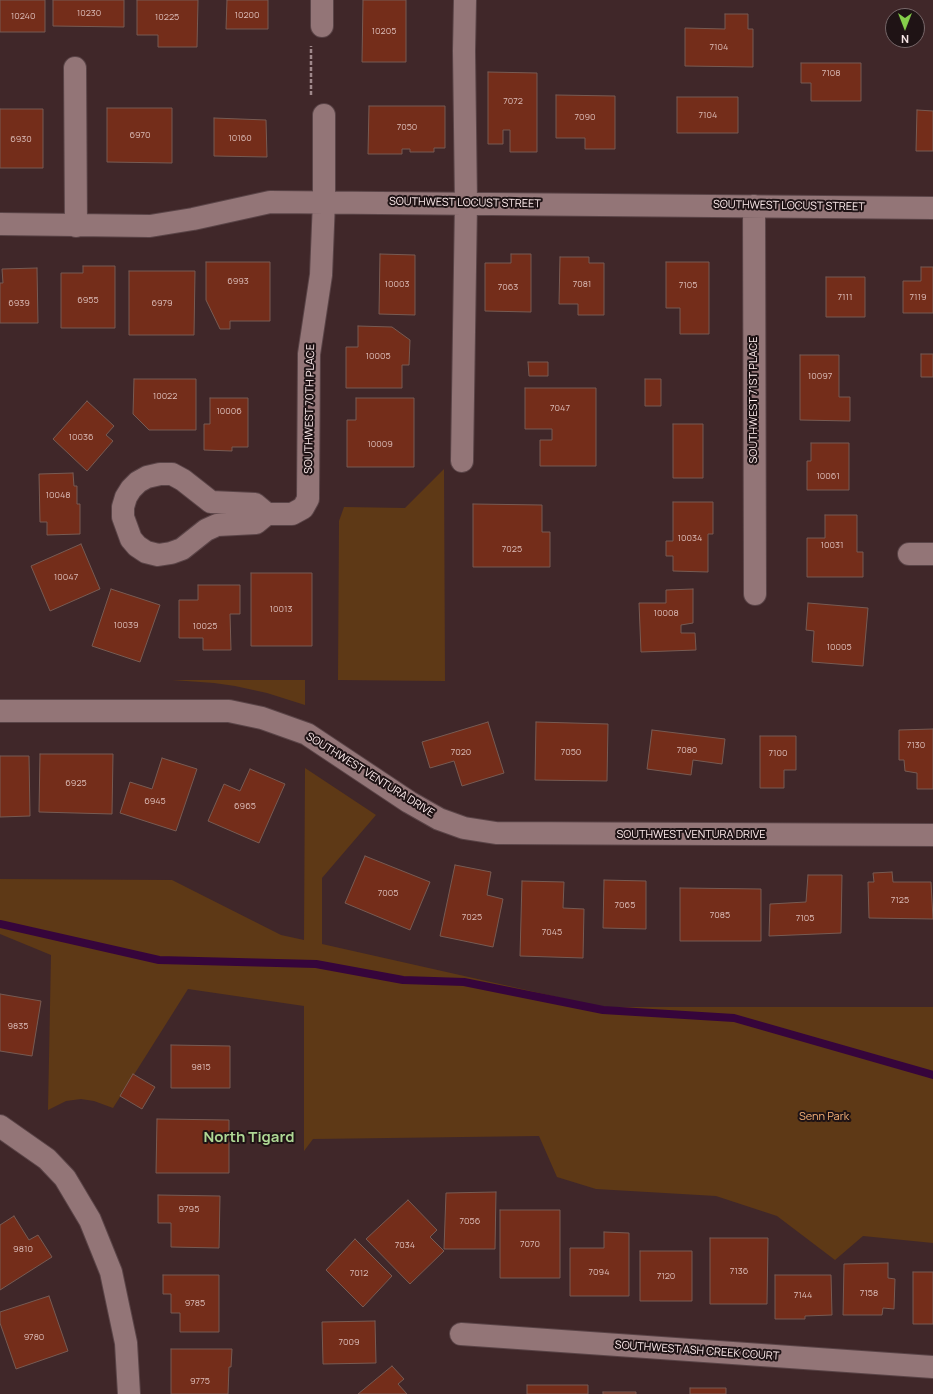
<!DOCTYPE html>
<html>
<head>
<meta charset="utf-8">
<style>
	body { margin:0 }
	#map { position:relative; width:933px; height:1394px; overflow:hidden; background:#402729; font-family:Manrope,sans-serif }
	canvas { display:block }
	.north { position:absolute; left:885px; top:8px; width:40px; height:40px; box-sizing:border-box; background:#1f1315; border:1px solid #796a6c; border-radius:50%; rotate:180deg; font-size:11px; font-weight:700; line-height:16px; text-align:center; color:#ffedee }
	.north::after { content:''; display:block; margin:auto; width:14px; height:18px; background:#86cf4b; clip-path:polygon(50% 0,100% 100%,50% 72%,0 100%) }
</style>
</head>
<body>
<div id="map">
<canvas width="933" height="1394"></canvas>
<div class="north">N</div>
</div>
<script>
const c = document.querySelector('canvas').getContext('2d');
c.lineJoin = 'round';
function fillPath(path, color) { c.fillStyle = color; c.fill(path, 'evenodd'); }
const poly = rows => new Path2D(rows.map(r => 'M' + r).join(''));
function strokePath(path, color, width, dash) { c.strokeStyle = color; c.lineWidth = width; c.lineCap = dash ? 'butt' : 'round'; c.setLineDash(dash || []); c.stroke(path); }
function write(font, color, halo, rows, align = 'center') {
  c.font = font + ' Manrope,sans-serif'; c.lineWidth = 4; c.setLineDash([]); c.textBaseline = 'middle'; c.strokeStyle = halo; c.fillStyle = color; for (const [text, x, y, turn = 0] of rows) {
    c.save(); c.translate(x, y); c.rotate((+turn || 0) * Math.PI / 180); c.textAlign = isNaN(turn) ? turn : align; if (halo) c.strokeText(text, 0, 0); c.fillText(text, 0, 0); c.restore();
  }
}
const green = poly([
	[444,469,445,681,338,680,339,521,344,507,405,508],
	[172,680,305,680,305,705,267,693,235,686,214,683],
	[305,768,376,815,322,878,322,944,602,1007,933,1007,933,1243,863,1236,835,1260,777,1216,716,1196,596,1189,557,1177,539,1136,313,1139,304,1151,304,1006,188,989,113,1108,94,1101,81,1099,66,1101,48,1110,51,955,0,934,0,879,172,880,281,935,304,940]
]);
const stream = poly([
	[0,924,159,960,316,964,403,980,464,982,603,1010,734,1018,933,1075]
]);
const building = poly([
	[0,0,45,0,45,32,0,32,0,0],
	[53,0,124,0,124,27,53,26,53,0],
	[137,0,198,0,197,47,158,47,158,35,137,35,137,0],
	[227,0,268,0,268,29,226,29,227,0],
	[363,0,406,0,406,62,362,62,363,0],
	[725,14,748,14,748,29,753,29,753,67,685,66,685,28,725,29,725,14],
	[801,63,861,63,861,101,811,101,811,83,801,83,801,63],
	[488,72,537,73,537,152,510,152,510,130,503,130,503,144,488,144,488,72],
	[556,95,615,96,615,149,585,149,585,138,556,138,556,95],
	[677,97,738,97,738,133,677,133,677,97],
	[369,106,445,106,445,148,434,148,434,152,410,152,410,149,402,149,402,154,368,154,369,106],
	[107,108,172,108,172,163,107,162,107,108],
	[0,109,43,109,43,168,0,168,0,109],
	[917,110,933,111,933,151,916,151,917,110],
	[214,118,266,120,267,157,214,156,214,118],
	[380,254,415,255,415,315,379,314,380,254],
	[511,254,531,254,531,312,485,311,485,263,511,263,511,254],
	[560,257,589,257,589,263,604,263,604,315,578,315,578,304,559,304,560,257],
	[206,262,270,262,270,321,230,321,230,329,220,329,206,300,206,262],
	[666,262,709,262,709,334,680,334,680,308,666,308,666,262],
	[83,266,115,266,115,328,61,328,61,273,83,273,83,266],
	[921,267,933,267,933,313,903,313,903,281,921,281,921,267],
	[37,268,38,323,0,323,0,283,3,283,2,269,37,268],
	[129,271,195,271,194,335,129,335,129,271],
	[826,277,865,277,865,317,826,317,826,277],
	[358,326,392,327,410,340,409,365,402,365,402,388,346,388,346,347,358,347,358,326],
	[921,354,933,354,933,377,921,377,921,354],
	[800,355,839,355,839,397,850,397,850,421,800,420,800,355],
	[528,362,548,362,548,376,529,376,528,362],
	[134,379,196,379,196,430,149,430,133,414,134,379],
	[645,379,661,379,661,406,645,406,645,379],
	[525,388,596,388,596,466,540,466,540,440,552,440,552,429,525,429,525,388],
	[210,398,248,398,248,447,232,447,232,451,204,450,204,424,210,424,210,398],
	[356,398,414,398,414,467,347,467,347,420,356,420,356,398],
	[87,401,114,426,106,435,113,441,87,471,53,439,87,401],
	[673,424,703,424,703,478,673,478,673,424],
	[811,443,849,443,849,490,807,490,807,461,811,461,811,443],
	[73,473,74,486,77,486,77,504,80,504,80,534,47,535,47,522,40,522,39,474,73,473],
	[673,502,713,502,713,534,708,534,708,572,673,571,673,556,666,556,666,541,673,541,673,502],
	[473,504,542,505,542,532,550,532,550,567,473,567,473,504],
	[825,515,857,515,857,552,863,552,863,577,807,577,807,538,825,538,825,515],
	[81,544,100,589,50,611,31,566,81,544],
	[251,573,312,573,312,646,251,646,251,573],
	[198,585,240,585,240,614,230,614,231,650,203,650,203,638,179,638,179,600,198,600,198,585],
	[111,589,160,605,140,662,92,646,111,589],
	[693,589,693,623,681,625,681,633,695,633,696,650,641,652,639,603,666,603,666,590,693,589],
	[808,603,868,608,863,666,812,662,814,631,806,630,808,603],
	[488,722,504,773,462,786,454,761,430,768,422,742,488,722],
	[536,722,608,724,607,781,535,780,536,722],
	[933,729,933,789,917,789,917,773,905,771,904,760,899,760,899,730,933,729],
	[652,730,725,739,722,764,693,760,691,775,647,769,652,730],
	[760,736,796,736,796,770,784,770,784,788,760,788,760,736],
	[40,754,113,754,112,814,39,812,40,754],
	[0,756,29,756,30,816,0,817,0,756],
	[162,758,197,769,176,831,120,813,130,782,152,789,162,758],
	[250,769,285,784,259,843,208,821,224,784,240,791,250,769],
	[365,856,430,882,410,930,345,903,365,856],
	[455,865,491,872,487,895,503,899,493,947,440,936,455,865],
	[892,872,893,882,931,882,933,919,869,918,868,882,874,882,873,873,892,872],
	[808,875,842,875,841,933,769,936,770,904,806,902,808,875],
	[604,880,646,881,646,929,603,928,604,880],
	[522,881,564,882,563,908,584,909,583,958,520,956,522,881],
	[680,888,761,889,761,941,680,941,680,888],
	[0,994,41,1001,32,1056,0,1051,0,994],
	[171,1045,230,1046,230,1088,171,1088,171,1045],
	[133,1074,155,1087,142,1109,120,1096,133,1074],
	[157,1119,229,1120,229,1173,156,1173,157,1119],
	[496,1192,495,1249,444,1249,446,1193,496,1192],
	[158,1195,220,1196,219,1248,171,1247,171,1223,158,1223,158,1195],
	[408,1200,437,1230,430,1237,444,1251,410,1284,366,1239,408,1200],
	[500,1210,560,1210,560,1278,500,1278,500,1210],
	[14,1216,29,1240,38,1235,52,1257,0,1290,0,1225,14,1216],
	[604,1232,629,1233,629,1296,570,1296,570,1248,604,1248,604,1232],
	[710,1238,768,1238,767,1304,710,1304,710,1238],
	[355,1239,392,1276,363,1307,326,1270,355,1239],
	[640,1251,692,1251,692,1301,640,1301,640,1251],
	[888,1263,888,1278,895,1279,894,1309,883,1308,882,1315,843,1315,844,1264,888,1263],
	[913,1272,933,1272,933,1324,913,1324,913,1272],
	[163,1275,219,1275,219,1332,180,1332,180,1313,171,1313,171,1294,163,1294,163,1275],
	[775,1275,831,1275,832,1315,805,1316,805,1319,775,1319,775,1275],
	[49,1296,68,1351,16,1369,0,1323,0,1312,49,1296],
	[375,1321,376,1363,323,1364,322,1322,375,1321],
	[171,1349,232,1349,231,1367,229,1367,228,1394,171,1394,171,1349],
	[392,1366,404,1379,398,1384,407,1394,358,1394,392,1366],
	[527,1385,588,1385,588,1394,527,1394,527,1385],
	[690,1388,726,1388,726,1394,690,1394,690,1388],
	[603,1392,636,1392,636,1394,603,1394,603,1392]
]);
const path = poly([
	[311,95,311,46]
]);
const minor = poly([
	[322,0,322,26],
	[75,68,76,226],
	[754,206,755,594],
	[0,224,150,226,193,219,270,202,933,208],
	[462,461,466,203,464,51,465,0],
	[267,514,256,523,217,525,206,530,182,549,171,553,158,555,146,552,137,546,131,539,123,517,123,507,126,497,131,489,138,482,147,477,160,474,172,474,183,480,211,502,255,504,267,514,292,514,303,508,308,499,309,354,321,275,324,201,324,115],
	[909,554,933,554],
	[0,711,229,711,262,718,307,734,409,802,439,819,464,828,496,833,933,835],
	[0,1126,47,1159,65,1178,90,1220,111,1272,126,1343,129,1394],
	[461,1334,933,1367]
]);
const numberNames = [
	["10230",89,13],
	["10200",247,15],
	["10240",23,16],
	["10225",167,17],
	["10205",384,31],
	["7104",719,47],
	["7108",831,73],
	["7072",513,101],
	["7104",708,115],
	["7090",585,117],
	["7050",407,127],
	["6970",140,135],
	["10160",240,138],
	["6930",21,139],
	["6993",238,281],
	["10003",397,284],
	["7081",582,284],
	["7105",688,285],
	["7063",508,287],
	["7111",845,297],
	["7119",918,297],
	["6955",88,300],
	["6939",19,303],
	["6979",162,303],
	["10005",378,356],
	["10097",820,376],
	["10022",165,396],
	["7047",560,408],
	["10006",229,411],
	["10036",81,437],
	["10009",380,444],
	["10061",828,476],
	["10048",58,495],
	["10034",690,538],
	["10031",832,545],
	["7025",512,549],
	["10047",66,577],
	["10013",281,609],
	["10008",666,613],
	["10039",126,625],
	["10025",205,626],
	["10005",839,647],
	["7130",916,745],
	["7080",687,750],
	["7020",461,752],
	["7050",571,752],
	["7100",778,753],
	["6925",76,783],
	["6945",155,801],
	["6965",245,806],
	["7005",388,893],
	["7125",900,900],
	["7065",625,905],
	["7085",720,915],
	["7025",472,917],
	["7105",805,918],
	["7045",552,932],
	["9835",18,1026],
	["9815",201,1067],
	["9795",189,1209],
	["7056",470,1221],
	["7070",530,1244],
	["7034",405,1245],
	["9810",23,1249],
	["7136",739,1271],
	["7094",599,1272],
	["7012",359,1273],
	["7120",666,1276],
	["7158",869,1293],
	["7144",803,1295],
	["9785",195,1303],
	["9780",34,1337],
	["7009",349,1342],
	["9775",200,1381]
];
const streetNames = [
	["SOUTHWEST LOCUST STREET",465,203,1],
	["SOUTHWEST LOCUST STREET",789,206,1],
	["SOUTHWEST 71ST PLACE",754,400,-90],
	["SOUTHWEST 70TH PLACE",310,409,-89],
	["SOUTHWEST VENTURA DRIVE",370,775,32],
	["SOUTHWEST VENTURA DRIVE",691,835],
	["SOUTHWEST ASH CREEK COURT",697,1351,4]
];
const parkNames = [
	["Senn Park",824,1117]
];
const districtNames = [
	["North Tigard",249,1138]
];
fillPath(green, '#5e3916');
strokePath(stream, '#36053b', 8);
fillPath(building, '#742d1a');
strokePath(building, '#775b53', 1);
strokePath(minor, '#5a4447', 24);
strokePath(path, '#9f898b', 2.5, [4, 2]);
strokePath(minor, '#937577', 22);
write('9px', '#dcbdb9', null, numberNames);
write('11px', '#ffedee', '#1f1315', streetNames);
write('11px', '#f5b178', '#1f1315', parkNames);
write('bold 15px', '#aed794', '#1f1315', districtNames);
</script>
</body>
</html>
